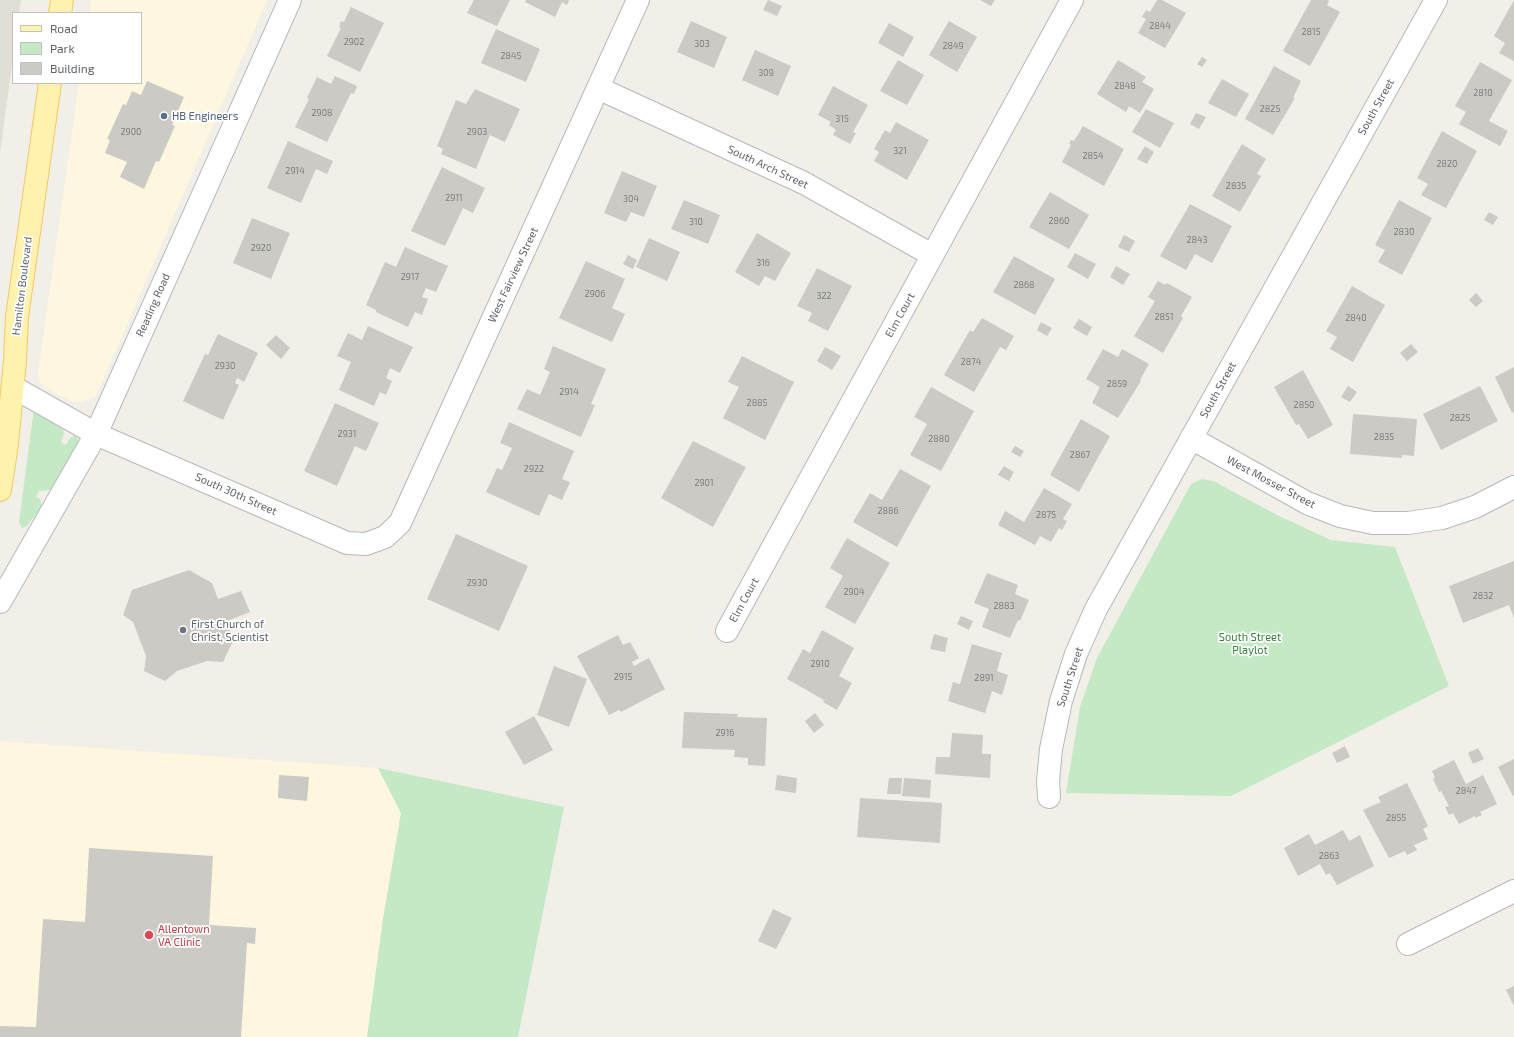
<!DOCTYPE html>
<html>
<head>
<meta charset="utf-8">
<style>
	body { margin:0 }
	#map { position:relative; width:1514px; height:1037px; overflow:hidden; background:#f1efe8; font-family:"Exo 2",sans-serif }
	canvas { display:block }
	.legend { position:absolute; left:12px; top:12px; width:130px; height:72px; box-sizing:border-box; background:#fff; border:1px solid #bfc1c3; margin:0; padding:5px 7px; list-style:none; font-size:12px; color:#5f6368 }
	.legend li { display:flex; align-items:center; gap:8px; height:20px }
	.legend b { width:20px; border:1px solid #bfc1c3 }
</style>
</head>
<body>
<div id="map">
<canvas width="1514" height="1037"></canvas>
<ul class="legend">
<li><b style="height:5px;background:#fff2af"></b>Road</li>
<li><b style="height:11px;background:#c5e8c5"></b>Park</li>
<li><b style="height:11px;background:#cccac5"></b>Building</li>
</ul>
</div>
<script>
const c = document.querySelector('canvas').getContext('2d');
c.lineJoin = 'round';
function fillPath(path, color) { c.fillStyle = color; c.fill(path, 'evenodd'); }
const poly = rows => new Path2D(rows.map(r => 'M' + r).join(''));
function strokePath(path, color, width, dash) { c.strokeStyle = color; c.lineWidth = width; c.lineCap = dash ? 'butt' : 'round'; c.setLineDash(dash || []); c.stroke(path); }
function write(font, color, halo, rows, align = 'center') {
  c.font = font + ' "Exo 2",sans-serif'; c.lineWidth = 3.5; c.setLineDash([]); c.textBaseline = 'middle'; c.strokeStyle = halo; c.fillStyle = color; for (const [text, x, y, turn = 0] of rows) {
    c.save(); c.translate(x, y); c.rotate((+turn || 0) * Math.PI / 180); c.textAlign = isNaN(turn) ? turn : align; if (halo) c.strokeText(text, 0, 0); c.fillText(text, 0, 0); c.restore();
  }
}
const commercial = poly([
	[91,0,267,0,100,387,95,396,83,402,73,402,47,389,40,382,38,373,79,83,141,83,141,13,89,13],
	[0,741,378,768,401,813,383,919,367,1037,0,1037]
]);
const education = poly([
	[0,0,21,0,19,13,13,13,13,57,0,153]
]);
const green = poly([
	[34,408,57,426,63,429,64,433,61,442,66,445,70,438,74,436,77,437,79,442,50,490,39,491,36,497,40,499,42,506,27,526,22,528,19,522],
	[1202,479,1213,481,1281,517,1331,540,1395,547,1449,686,1231,796,1066,793,1080,707,1097,658,1191,484],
	[378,768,564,807,518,1037,367,1037,383,919,401,813]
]);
const building = poly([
	[474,0,510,0,497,26,467,13],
	[526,0,569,0,567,5,562,2,555,17,525,2],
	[768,0,782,6,777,16,763,10],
	[980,0,995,0,991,6],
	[1157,0,1162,0,1186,13,1165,48,1138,33,1146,19,1142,17,1146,10,1150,12],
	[1311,0,1327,0,1329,1,1327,5,1340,12,1310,66,1283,51],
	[1514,0,1514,61,1499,53,1505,43,1494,36],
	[351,7,384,23,360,72,327,56,341,28,339,27,341,21,344,22],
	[691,21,727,37,714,68,677,52],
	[949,21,977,37,957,72,929,55],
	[889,23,914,37,903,57,878,43],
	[496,29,540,49,526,82,481,63],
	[755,50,791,66,778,96,742,80],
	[1202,57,1207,60,1202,67,1197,64],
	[898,60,924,75,907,105,880,91],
	[1118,60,1146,77,1142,82,1154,89,1140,113,1129,106,1126,112,1097,94],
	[1480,62,1512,80,1489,121,1508,131,1500,146,1459,124,1466,112,1455,106],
	[1274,66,1301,81,1293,98,1295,98,1273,135,1245,119],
	[335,76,357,86,354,94,351,93,327,142,295,127,309,99,307,98,317,77,331,84],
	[1222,79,1249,94,1236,117,1208,103],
	[147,81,184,97,172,125,175,126,159,162,156,161,144,189,120,177,127,162,105,153,110,140,107,139,123,104,126,105,132,91,141,95],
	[833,86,868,105,853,132,856,133,850,144,833,135,836,130,829,125,831,122,818,115],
	[475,89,520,109,505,142,490,135,476,169,441,154,443,149,437,146,456,100,466,104],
	[1146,109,1174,123,1160,148,1132,132],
	[1196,113,1206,117,1199,129,1190,124],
	[896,122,929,140,907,180,874,161,879,152,874,149,885,130,890,133],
	[1083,126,1124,149,1104,186,1062,162,1071,145,1069,144,1071,140,1074,141],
	[1442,131,1477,151,1446,208,1421,195,1428,184,1417,178],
	[288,141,333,161,327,174,316,169,301,203,267,188],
	[1242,144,1266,159,1257,174,1261,176,1240,212,1212,196],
	[1145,146,1154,152,1147,164,1137,159],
	[442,167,485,188,473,213,463,208,445,246,411,231],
	[622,171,657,186,644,217,631,212,626,222,604,213],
	[1050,192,1089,215,1069,249,1029,227],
	[684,200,720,215,708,244,671,229],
	[1399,200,1432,218,1402,275,1378,262,1385,250,1375,245],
	[1190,204,1232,226,1212,263,1195,254,1186,270,1160,256],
	[1489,212,1498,217,1493,225,1484,220],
	[252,218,290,233,271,279,233,263],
	[757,233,791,253,775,281,765,276,759,286,735,272],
	[1124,235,1135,241,1129,252,1118,247],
	[649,238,680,252,667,281,636,267],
	[405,247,448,266,436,292,426,288,422,297,428,299,422,315,415,312,408,327,376,312,376,310,366,305,385,262,396,267],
	[1075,253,1096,264,1088,279,1067,267],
	[628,255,637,260,633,269,623,264],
	[1014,256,1055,279,1035,315,993,292],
	[586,261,625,279,612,308,625,314,612,342,559,318],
	[1116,266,1130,274,1123,285,1110,277],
	[817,268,852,286,828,331,808,321,812,313,797,306],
	[1158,281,1165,285,1167,283,1192,297,1181,316,1183,318,1163,353,1134,336,1155,301,1148,297],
	[1352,286,1385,305,1353,362,1330,349,1337,337,1326,331],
	[1476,293,1483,301,1476,307,1469,300],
	[982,318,1014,336,1006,350,1000,347,974,392,944,375,970,330,973,332],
	[1079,319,1092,327,1087,336,1073,328],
	[1041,322,1052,328,1047,336,1037,330],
	[368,326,413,347,400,373,390,368,386,378,392,381,386,395,380,392,374,406,339,390,351,362,337,356,348,333,362,340],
	[218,334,258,353,244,382,237,378,235,383,239,385,223,420,183,401,205,354,208,355],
	[276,335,290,348,281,359,266,345],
	[1411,344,1418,352,1407,361,1400,353],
	[553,346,606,369,591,404,595,405,581,437,517,409,527,389,540,395,550,372,544,369],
	[825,347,841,356,832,370,817,361],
	[1103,349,1118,357,1122,349,1149,364,1140,380,1141,381,1118,418,1092,403,1100,387,1086,379],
	[742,356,794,382,765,440,723,418,739,387,728,382],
	[1514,367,1514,412,1512,413,1495,377],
	[1303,370,1333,425,1308,439,1299,424,1296,425,1274,387],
	[1348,386,1357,392,1350,402,1341,397],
	[1480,386,1498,421,1441,450,1423,414],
	[931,387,974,411,941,471,910,455,927,424,914,417],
	[335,403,379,423,366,451,355,446,337,486,304,471],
	[1353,414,1417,419,1414,456,1402,455,1402,458,1350,454],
	[1081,419,1110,436,1079,492,1050,475],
	[509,422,574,451,562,479,570,482,562,500,549,494,539,516,486,492,497,468,502,470,512,448,500,443],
	[693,441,746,467,713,527,661,498],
	[1015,446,1024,451,1020,457,1011,452],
	[1004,466,1014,472,1009,481,998,475],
	[900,469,931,486,897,547,853,522,870,493,882,500],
	[1044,488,1072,504,1063,519,1067,521,1062,530,1059,528,1051,542,1040,536,1035,545,998,525,1005,511,1024,522],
	[456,534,528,566,499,631,427,599],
	[847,538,890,563,855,624,825,607,843,576,830,568],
	[1514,561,1514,618,1509,605,1463,623,1449,586],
	[189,570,212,583,218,599,241,591,250,612,227,621,234,639,223,662,207,661,177,671,165,681,144,671,146,656,133,622,123,615,132,590],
	[987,573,1018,585,1015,594,1029,600,1020,621,1018,620,1010,638,982,627,989,609,974,603],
	[961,616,973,621,969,630,957,624],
	[822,630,854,648,839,676,852,683,837,710,823,702,824,700,787,679,803,649,810,653],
	[934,634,948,638,945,652,930,649],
	[618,635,623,645,630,642,639,658,632,662,634,666,649,658,665,689,621,712,619,710,609,715,577,656],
	[972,644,1002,653,997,671,1008,675,1002,695,992,691,985,713,948,701,953,682,960,684],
	[554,666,587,679,569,727,537,715],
	[684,712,738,714,737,717,767,718,765,766,748,765,748,758,734,757,735,750,682,748],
	[815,713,824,725,814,733,805,721],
	[534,716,553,750,524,765,505,732],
	[952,733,983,735,982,754,991,754,990,778,935,774,936,757,950,757],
	[1345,746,1350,757,1337,763,1332,753],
	[1478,748,1484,759,1473,764,1468,753],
	[1514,759,1514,795,1513,796,1498,767],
	[1454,760,1466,784,1483,775,1497,804,1480,812,1482,815,1475,818,1475,816,1459,824,1453,813,1449,815,1445,807,1449,806,1441,791,1439,792,1433,779,1435,778,1432,771],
	[279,775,309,777,307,801,278,798],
	[777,775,797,778,796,793,775,790],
	[889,778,902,778,901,794,887,794],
	[904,778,931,780,930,798,902,796],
	[1407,783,1428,826,1423,829,1428,839,1414,845,1417,850,1407,855,1405,851,1389,858,1363,810,1381,802,1378,797],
	[860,798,942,803,940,843,857,837],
	[1343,830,1349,841,1360,835,1374,866,1337,885,1330,873,1326,875,1320,864,1298,876,1284,848,1309,834,1315,845],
	[89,848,213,856,209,925,256,928,255,944,247,943,241,1037,0,1037,0,1026,36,1027,43,919,85,922],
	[773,909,792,918,776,949,758,941],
	[1514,986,1514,1006,1506,990]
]);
const street = poly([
	[598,88,804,183,932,255],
	[96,434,347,543,366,544,385,537,400,523,638,0],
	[1191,438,1307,503,1340,516,1373,523,1408,523,1442,518,1475,507,1514,487],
	[727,631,1072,0],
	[1049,797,1048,781,1051,749,1061,701,1076,654,1096,609,1436,0],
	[1408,944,1514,891]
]);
const secondary = poly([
	[13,387,96,434],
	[0,602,96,434,290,0]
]);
const primary = poly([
	[60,13,62,0],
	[0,490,7,444,15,361,17,317,50,83]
]);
const markers = [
	[164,116,4,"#5c6f8a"],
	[183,630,4,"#6b7280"],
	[149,935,5,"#e0444e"]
];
const numberNames = [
	["2844",1160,26],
	["2815",1311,32],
	["2902",354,42],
	["303",702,44],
	["2849",953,46],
	["2845",511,56],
	["309",766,73],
	["2848",1125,86],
	["2810",1483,93],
	["2825",1270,109],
	["2908",322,113],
	["315",842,119],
	["2900",131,132],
	["2903",477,132],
	["321",900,151],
	["2854",1093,156],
	["2820",1447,164],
	["2914",295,171],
	["2835",1236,186],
	["2911",454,198],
	["304",631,199],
	["2860",1059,221],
	["310",696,222],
	["2830",1404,232],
	["2843",1197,240],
	["2920",261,248],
	["316",763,263],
	["2917",410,277],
	["2868",1024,285],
	["2906",595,294],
	["322",824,296],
	["2851",1164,317],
	["2840",1356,318],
	["2874",971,362],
	["2930",225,366],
	["2859",1117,384],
	["2914",569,392],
	["2885",757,403],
	["2850",1304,405],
	["2825",1460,418],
	["2931",347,434],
	["2835",1384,437],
	["2880",939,439],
	["2867",1080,455],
	["2922",534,469],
	["2901",704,483],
	["2886",888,511],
	["2875",1046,515],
	["2930",477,583],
	["2904",854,592],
	["2832",1483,596],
	["2883",1004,606],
	["2910",820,664],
	["2915",623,677],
	["2891",984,678],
	["2916",725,733],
	["2847",1466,791],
	["2855",1396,818],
	["2863",1329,856]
];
const streetNames = [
	["South Street",1376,107,-61],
	["South Arch Street",768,167,25],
	["West Fairview Street",513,275,-65],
	["Hamilton Boulevard",22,286,-83],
	["Reading Road",153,305,-66],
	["Elm Court",900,315,-61],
	["South Street",1218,390,-61],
	["West Mosser Street",1271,482,28],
	["South 30th Street",236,494,24],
	["Elm Court",744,600,-61],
	["South Street",1070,677,-72]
];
const serviceNames = [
	["HB Engineers",172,116]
];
const worshipNames = [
	["First Church of",191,624],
	["Christ, Scientist",191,637]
];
const parkNames = [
	["South Street",1250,637],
	["Playlot",1250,650]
];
const healthNames = [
	["Allentown",158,929],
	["VA Clinic",158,942]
];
fillPath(commercial, '#fef7e0');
fillPath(education, '#e1ded6');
fillPath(green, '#c5e8c5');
fillPath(building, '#cccac5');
strokePath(street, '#b5b8bc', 24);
strokePath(secondary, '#b6babf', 24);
strokePath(primary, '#f2c960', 24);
strokePath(street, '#fff', 22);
strokePath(secondary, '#fff', 22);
strokePath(primary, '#fff2af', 22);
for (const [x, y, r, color] of markers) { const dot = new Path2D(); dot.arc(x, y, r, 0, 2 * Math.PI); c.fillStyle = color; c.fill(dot); strokePath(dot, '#fff', 1.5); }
write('9px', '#7a7d7f', null, numberNames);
write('11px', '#5f6368', '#fff', streetNames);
write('11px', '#4e5e75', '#fff', serviceNames, 'left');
write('11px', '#5b616d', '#fff', worshipNames, 'left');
write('11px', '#348238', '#fff', parkNames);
write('11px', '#be3a42', '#fff', healthNames, 'left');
</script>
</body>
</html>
